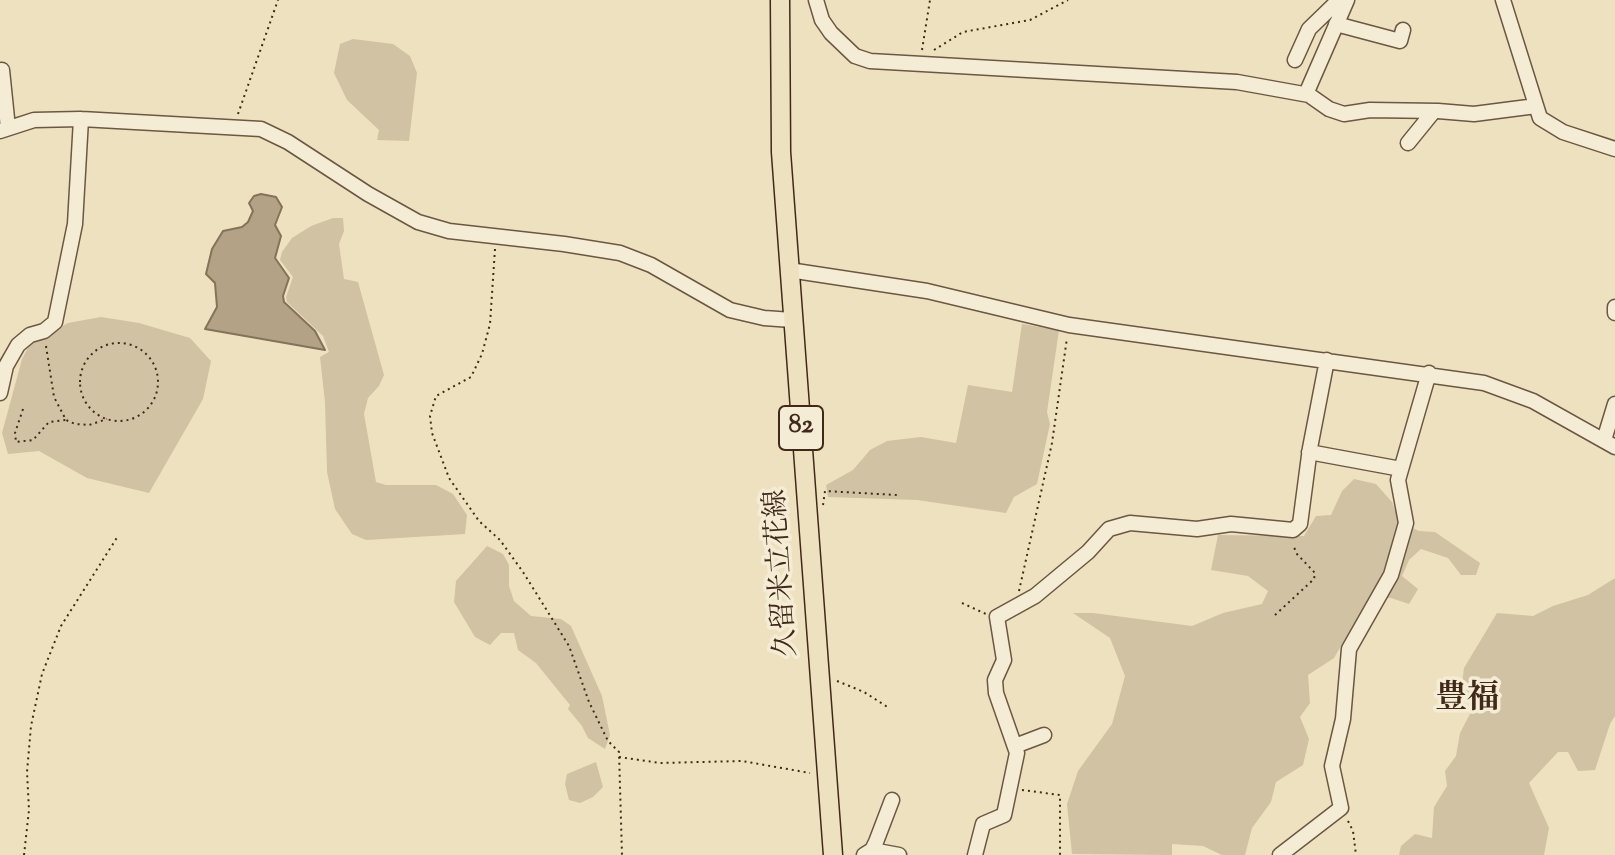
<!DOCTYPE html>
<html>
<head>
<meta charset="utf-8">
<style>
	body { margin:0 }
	canvas { display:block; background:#eee1bf }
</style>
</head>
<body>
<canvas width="1615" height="855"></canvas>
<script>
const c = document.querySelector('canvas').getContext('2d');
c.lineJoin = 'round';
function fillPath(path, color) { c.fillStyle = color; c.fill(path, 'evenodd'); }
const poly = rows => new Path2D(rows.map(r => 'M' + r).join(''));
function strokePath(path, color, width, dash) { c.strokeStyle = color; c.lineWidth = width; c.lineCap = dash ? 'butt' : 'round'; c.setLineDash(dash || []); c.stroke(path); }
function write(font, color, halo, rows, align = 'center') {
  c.font = font + ' "Sorts Mill Goudy","Noto Serif JP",serif'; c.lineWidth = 7; c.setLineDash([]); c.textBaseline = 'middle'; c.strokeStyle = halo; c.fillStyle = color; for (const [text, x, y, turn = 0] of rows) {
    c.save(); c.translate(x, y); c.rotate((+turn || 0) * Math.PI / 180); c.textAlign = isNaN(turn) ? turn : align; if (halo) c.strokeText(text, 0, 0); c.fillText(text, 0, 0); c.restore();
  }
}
const green = poly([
	[353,39,393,44,410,56,417,73,409,141,377,140,379,130,347,100,334,73,340,44],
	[333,218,343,218,344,231,339,244,344,279,358,282,384,375,379,386,368,398,364,414,376,482,386,485,436,485,453,494,467,515,465,534,366,540,352,534,335,509,327,472,325,402,320,357,329,352,323,336,287,302,286,297,293,277,280,260,282,252,292,238,311,226],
	[101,317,139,323,190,338,211,361,203,399,149,493,87,478,39,451,8,454,2,433,22,359,30,344,68,323],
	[1022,324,1059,330,1047,412,1050,424,1037,484,1014,497,1006,513,917,500,828,497,826,485,853,470,870,450,887,441,921,437,956,443,968,385,1012,392],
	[1354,479,1376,484,1392,502,1399,521,1419,531,1435,532,1480,563,1476,575,1461,575,1448,558,1421,549,1409,560,1402,576,1418,589,1409,604,1391,598,1369,597,1334,658,1308,675,1310,703,1300,717,1309,739,1303,765,1276,782,1271,802,1252,828,1245,855,1222,855,1203,846,1172,844,1172,855,1072,854,1067,804,1078,771,1112,724,1125,676,1110,638,1073,613,1093,613,1192,626,1223,613,1262,604,1268,591,1248,576,1211,570,1218,535,1304,536,1316,516,1331,515,1342,491],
	[487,546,503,554,509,565,509,586,514,601,531,616,561,619,571,626,602,696,610,735,605,749,588,738,582,726,568,709,570,705,536,663,518,650,514,633,501,633,490,645,475,637,454,602,456,581],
	[1615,578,1615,716,1610,724,1595,770,1578,771,1568,752,1558,752,1529,783,1549,828,1544,855,1399,855,1401,846,1415,834,1432,838,1434,807,1447,786,1445,771,1456,756,1460,733,1471,712,1462,684,1464,668,1497,613,1533,616,1553,606,1588,595],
	[596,762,603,787,593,797,580,803,569,800,565,784,567,774]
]);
const water = poly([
	[261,194,276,197,282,207,275,225,281,236,275,258,289,278,283,296,284,302,315,331,325,350,205,329,217,307,215,283,206,274,212,249,223,231,242,227,248,222,253,211,249,203,254,196,261,194]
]);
const path = poly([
	[922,50,930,0],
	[934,50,963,32,1030,20,1068,0],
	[238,114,278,0],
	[495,249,490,324,482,354,471,377,436,396,430,416,432,433,449,478,479,521,500,540,523,572,569,646,589,702,608,741,619,752,622,855],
	'80 382a39 39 0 1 1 78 0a39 39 0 1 1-78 0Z',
	[46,346,54,397,66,420,75,424,89,425,107,419],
	[23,409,15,433,16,442,33,440,49,422,66,420],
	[823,505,825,491,897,495],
	[1019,591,1052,443,1067,338],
	[962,603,986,614],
	[1275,615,1314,579,1315,573,1297,554,1293,545],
	[837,681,864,692,889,708],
	[619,757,660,763,742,761,810,773],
	[1022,790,1060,795,1060,855],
	[1348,821,1353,831,1356,855],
	[24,855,29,810,27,772,31,726,42,674,61,626,118,536]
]);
const minor = poly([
	[816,0,822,20,831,33,855,56,870,61,1237,82,1309,95,1329,109,1344,114,1370,110,1438,111,1474,114,1536,106],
	[1503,0,1540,118,1563,132,1615,149],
	[1336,24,1400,41,1403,30],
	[1295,60,1309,29,1339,0],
	[2,70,8,128],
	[1306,94,1347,0],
	[0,131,34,120,81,119,261,129,288,142,368,194,418,222,449,231,564,244,620,253,651,265,730,310,764,318,792,320],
	[1408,143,1434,111],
	[789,270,927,291,1069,325,1484,383,1533,401,1615,447],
	[1615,307,1615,313],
	[0,393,6,366,18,345,30,335,44,331,55,322,75,224,81,119],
	[1604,440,1615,404],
	[1309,452,1401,469],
	[1015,746,1044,735],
	[872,850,899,855],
	[864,855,872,850,876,842,892,800],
	[975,855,983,824,1004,815,1017,753,996,693,995,680,1004,660,997,617,1035,596,1088,552,1109,529,1130,523,1197,529,1231,524,1293,530,1300,524,1310,448,1327,360],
	[1280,855,1341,808,1332,766,1343,719,1349,649,1391,575,1406,523,1398,480,1429,373]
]);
const major = poly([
	[780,0,781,152,833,855]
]);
const shields = [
	[801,428,44]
];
const shieldNames = [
	["82",801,428]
];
const streetNames = [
	["久留米立花線",784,573,-94]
];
const quarterNames = [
	["豊福",1467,702]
];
fillPath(green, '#d0c2a3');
fillPath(water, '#b3a286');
strokePath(water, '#85725a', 2);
strokePath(minor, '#6c5742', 17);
strokePath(major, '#402918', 21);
strokePath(path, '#402918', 2, [2, 4]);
strokePath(minor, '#f4ecd5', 14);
strokePath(major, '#eee1bf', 18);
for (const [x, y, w] of shields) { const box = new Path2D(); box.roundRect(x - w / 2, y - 22, w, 44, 6); c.fillStyle = '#f4ecd5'; c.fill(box); strokePath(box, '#402918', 2); }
write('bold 26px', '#402918', null, shieldNames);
write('28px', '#402918', '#f4ecd5', streetNames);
write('bold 32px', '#402918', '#f4ecd5', quarterNames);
</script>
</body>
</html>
